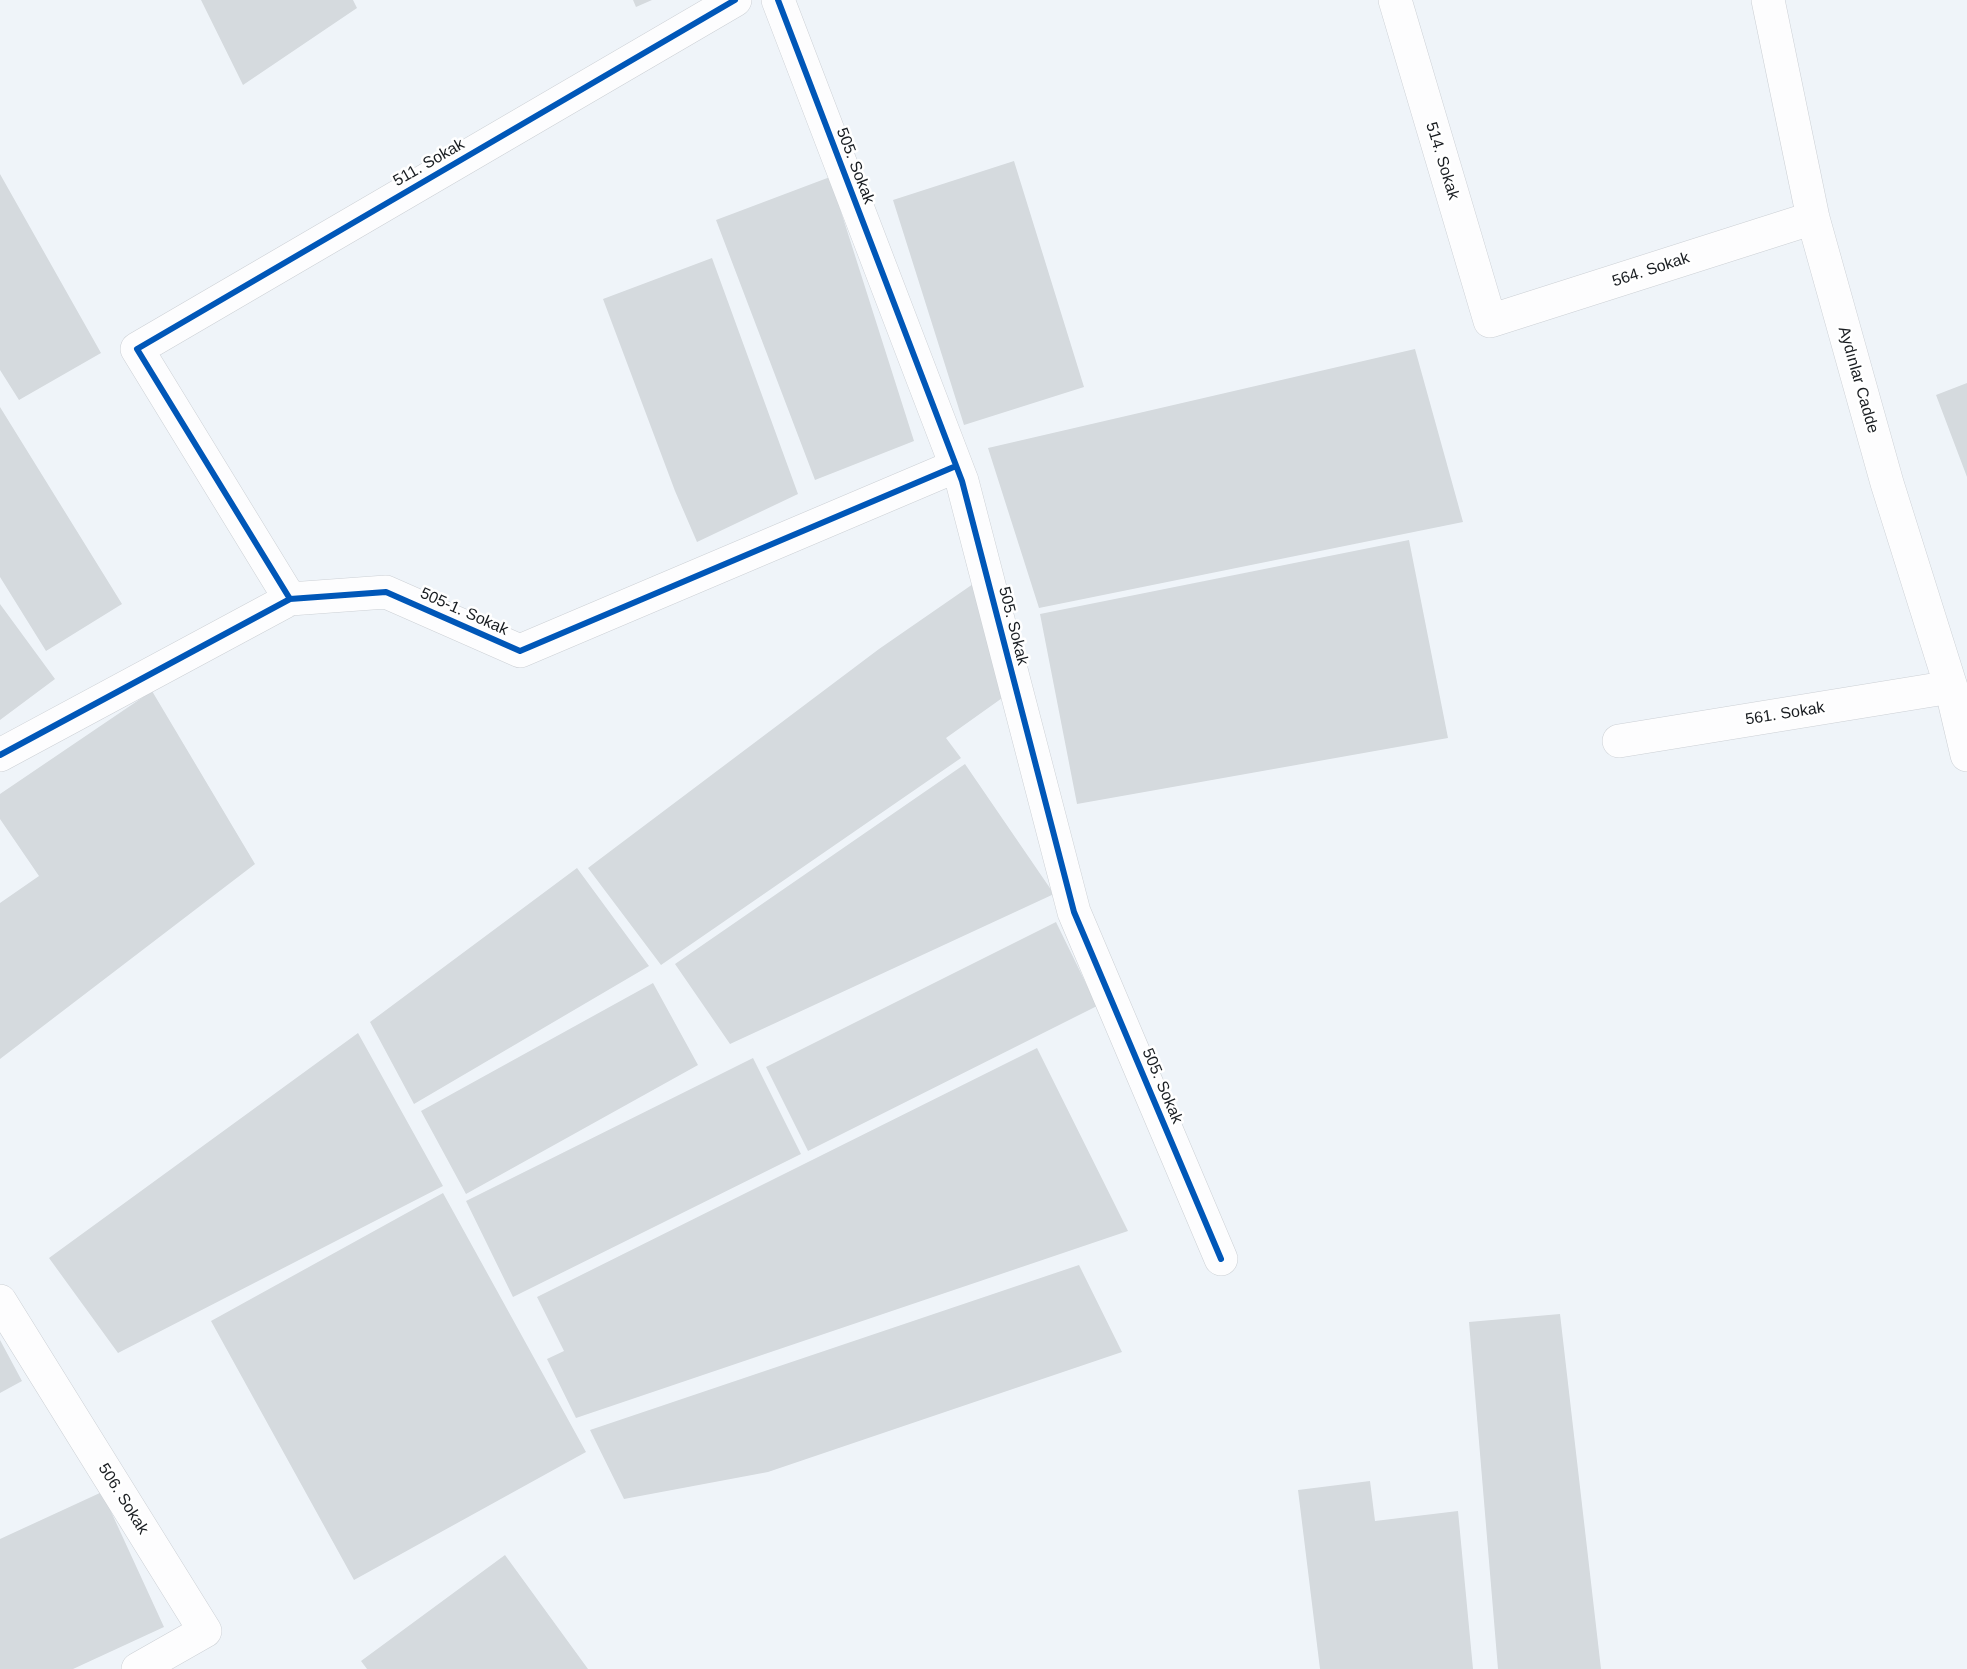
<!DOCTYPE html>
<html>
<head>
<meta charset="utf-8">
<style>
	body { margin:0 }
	canvas { display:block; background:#eff4f9 }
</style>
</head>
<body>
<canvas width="1967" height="1669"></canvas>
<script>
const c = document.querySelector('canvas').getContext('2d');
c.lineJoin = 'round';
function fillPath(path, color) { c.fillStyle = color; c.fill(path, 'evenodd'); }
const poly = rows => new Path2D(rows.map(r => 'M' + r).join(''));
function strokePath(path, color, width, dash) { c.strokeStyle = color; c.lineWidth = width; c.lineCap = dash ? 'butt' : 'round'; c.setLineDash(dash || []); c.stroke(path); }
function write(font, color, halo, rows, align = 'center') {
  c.font = font + ' Helvetica,sans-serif'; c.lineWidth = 5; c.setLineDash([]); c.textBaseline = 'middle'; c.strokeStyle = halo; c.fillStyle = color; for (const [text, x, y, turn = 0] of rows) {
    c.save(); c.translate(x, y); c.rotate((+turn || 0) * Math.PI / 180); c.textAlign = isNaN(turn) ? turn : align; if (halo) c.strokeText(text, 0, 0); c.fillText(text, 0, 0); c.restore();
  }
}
const building = poly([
	[201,0,353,0,357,8,243,85],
	[633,0,652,0,636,7],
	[1014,161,1084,387,964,425,893,200],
	[0,174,101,353,19,400,0,370],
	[830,177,914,441,815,480,716,220],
	[712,258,798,494,697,542,675,491,603,299],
	[1415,349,1463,522,1039,608,988,448],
	[1967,383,1967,477,1936,395],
	[0,407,122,604,46,651,0,577],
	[1409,540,1448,738,1077,804,1040,614],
	[973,584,1005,696,946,738,961,758,661,965,588,868,879,649],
	[0,604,55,679,0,720],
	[152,691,255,864,0,1059,0,903,39,876,0,819,0,794],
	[965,764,1054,894,730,1044,675,964],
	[577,868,649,966,414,1104,370,1022],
	[1056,922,1097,1006,808,1151,766,1067],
	[653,983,698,1065,466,1194,421,1111],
	[358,1033,443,1186,118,1353,49,1258],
	[1037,1048,1128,1231,576,1418,547,1359,564,1351,537,1297],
	[753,1058,801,1154,513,1297,466,1201],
	[443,1193,586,1452,354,1580,211,1321],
	[1079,1265,1122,1352,768,1472,624,1499,590,1430],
	[1560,1314,1601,1669,1498,1669,1469,1322],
	[0,1340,22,1381,0,1393],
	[1370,1481,1375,1521,1458,1511,1473,1669,1320,1669,1298,1490],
	[102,1492,164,1627,73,1669,0,1669,0,1539],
	[505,1555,588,1669,367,1669,361,1661]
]);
const minor = poly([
	[778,0,962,481,1074,912,1221,1259],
	[1395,0,1490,321,1813,218],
	[1768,0,1813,218,1887,483,1951,687,1967,755],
	[290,599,137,349,735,0],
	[1619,741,1951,687],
	[0,755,290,599,386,592,520,651,956,466],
	[0,1301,205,1631,138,1669]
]);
const cycleway = poly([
	[778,0,962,481,1074,912,1221,1259],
	[290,599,137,349,735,0],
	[0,755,290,599,386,592,520,651,956,466]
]);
const streetNames = [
	["514. Sokak",1442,161,73],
	["511. Sokak",429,163,-30],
	["505. Sokak",855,166,69],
	["564. Sokak",1651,270,-18],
	["Aydınlar Cadde",1858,380,74],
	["505-1. Sokak",464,612,24],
	["505. Sokak",1013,626,76],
	["561. Sokak",1785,714,-9],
	["505. Sokak",1162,1086,67],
	["506. Sokak",123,1499,58]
];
fillPath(building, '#d5dade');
strokePath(minor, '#ccd0d5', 34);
strokePath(minor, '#fdfdfe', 33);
strokePath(cycleway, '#0057b8', 6);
write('16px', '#191d21', '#fff', streetNames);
</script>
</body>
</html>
